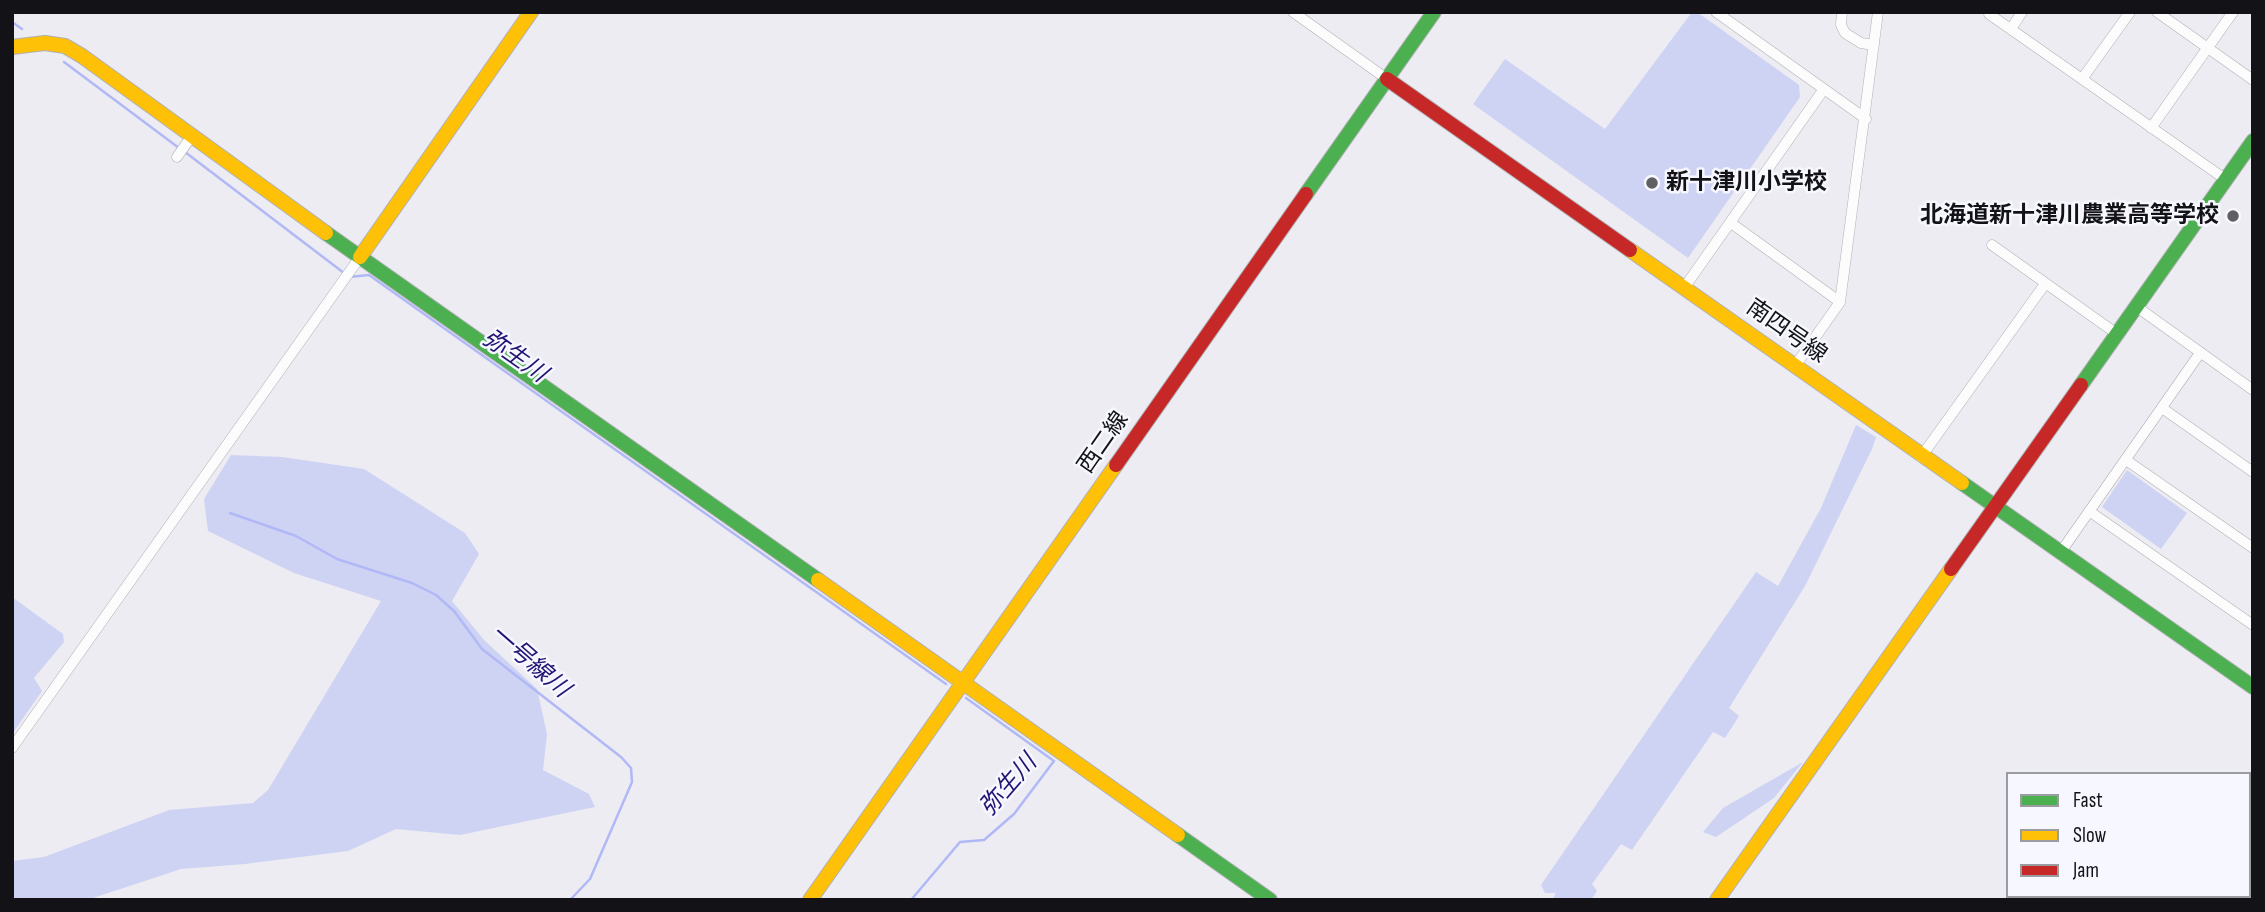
<!DOCTYPE html>
<html>
<head>
<meta charset="utf-8">
<style>
	body { margin:0 }
	#map { position:relative; width:2265px; height:912px; overflow:hidden; background:#ececf2; font-family:"Sofia Sans Condensed",sans-serif }
	canvas { display:block }
	.frame { position:absolute; inset:0; border:14px solid #131317; pointer-events:none }
	.legend { position:absolute; left:2006px; top:772px; width:245px; height:126px; box-sizing:border-box; background:#f6f7ff; border:2px solid #9b9ca2; margin:0; padding:9px 12px; list-style:none; font-size:21px; color:#131317 }
	.legend li { display:flex; align-items:center; gap:14px; height:35px }
	.legend b { width:35px; border:2px solid #9b9ca2 }
</style>
</head>
<body>
<div id="map">
<canvas width="2265" height="912"></canvas>
<div class="frame"></div>
<ul class="legend">
<li><b style="height:9px;background:#4caf50"></b>Fast</li>
<li><b style="height:9px;background:#ffc107"></b>Slow</li>
<li><b style="height:9px;background:#c62828"></b>Jam</li>
</ul>
</div>
<script>
const c = document.querySelector('canvas').getContext('2d');
c.lineJoin = 'round';
function fillPath(path, color) { c.fillStyle = color; c.fill(path, 'evenodd'); }
const poly = rows => new Path2D(rows.map(r => 'M' + r).join(''));
function strokePath(path, color, width, dash) { c.strokeStyle = color; c.lineWidth = width; c.lineCap = dash ? 'butt' : 'round'; c.setLineDash(dash || []); c.stroke(path); }
function write(font, color, halo, rows, align = 'center') {
  c.font = font + ' "Sofia Sans Condensed","Noto Sans JP",sans-serif'; c.lineWidth = 5; c.setLineDash([]); c.textBaseline = 'middle'; c.strokeStyle = halo; c.fillStyle = color; for (const [text, x, y, turn = 0] of rows) {
    c.save(); c.translate(x, y); c.rotate((+turn || 0) * Math.PI / 180); c.textAlign = isNaN(turn) ? turn : align; if (halo) c.strokeText(text, 0, 0); c.fillText(text, 0, 0); c.restore();
  }
}
const green = poly([
	[1692,12,1697,12,1799,85,1800,97,1688,258,1473,104,1505,59,1605,129],
	[1856,425,1876,437,1872,449,1805,586,1729,708,1739,716,1725,738,1713,732,1632,850,1621,844,1592,884,1597,891,1591,900,1552,900,1556,893,1545,893,1541,885,1756,572,1778,586,1821,508],
	[231,455,282,457,364,469,465,533,479,554,452,601,484,640,537,689,547,734,543,770,589,794,595,807,460,835,396,829,348,851,245,864,181,869,87,900,12,900,12,861,44,857,169,810,253,803,268,790,381,601,294,573,208,531,204,499],
	[2127,470,2187,513,2161,549,2102,507],
	[12,597,63,634,64,642,34,678,42,691,12,734],
	[1803,762,1774,798,1716,837,1703,832,1723,808]
]);
const stream = poly([
	[12,22,22,29],
	[64,62,179,148],
	[185,152,344,273],
	[349,277,369,275,946,684],
	[230,513,296,536,337,559,412,583,436,595,454,611,482,649,621,757,631,768,632,782,590,879,570,900],
	[911,900,960,842,984,840,1014,814,1054,761,966,698]
]);
const street = poly([
	[1293,12,1387,79],
	[1716,12,1866,119],
	[1842,12,1841,25,1845,33,1861,43,1874,45],
	[2157,12,2253,80],
	[1989,14,2225,179],
	[2011,29,2022,12],
	[2082,79,2130,12],
	[2151,128,2233,12],
	[177,157,191,137],
	[1731,223,1840,302],
	[1992,245,2117,334],
	[1684,288,1824,89],
	[2137,307,2253,390],
	[1795,366,1840,302,1878,12],
	[2162,408,2253,472],
	[1921,457,2045,284],
	[2126,460,2253,548],
	[2089,511,2253,625],
	[2060,553,2200,353],
	[12,748,360,257]
]);
const fast = poly([
	[1306,194,1434,12],
	[326,233,818,580],
	[2081,385,2253,141],
	[1962,483,2253,687],
	[1178,835,1270,900]
]);
const slow = poly([
	[12,47,45,43,65,46,82,56,326,233],
	[1630,250,1962,483],
	[360,257,531,12],
	[818,580,1178,835],
	[810,900,1116,465],
	[1717,900,1951,569]
]);
const jam = poly([
	[1387,79,1630,250],
	[1116,465,1306,194],
	[1951,569,2081,385]
]);
const markers = [
	[1652,183,7,"#5f5f64"],
	[2233,216,7,"#5f5f64"]
];
const poiNames = [
	["新十津川小学校",1666,183],
	["北海道新十津川農業高等学校",2219,216,"right"]
];
const streetNames = [
	["南四号線",1786,332,35],
	["西二線",1104,443,-55]
];
const waterNames = [
	["弥生川",514,357,35],
	["一号線川",529,662,41],
	["弥生川",1009,786,-49]
];
fillPath(green, '#ced3f3');
strokePath(stream, '#b1b8f6', 2.5);
strokePath(street, '#afb0b4', 11);
strokePath(fast, '#afb0b4', 16);
strokePath(slow, '#afb0b4', 16);
strokePath(jam, '#afb0b4', 16);
strokePath(street, '#fcfcfd', 10);
strokePath(fast, '#4caf50', 14);
strokePath(slow, '#ffc107', 14);
strokePath(jam, '#c62828', 14);
for (const [x, y, r, color] of markers) { const dot = new Path2D(); dot.arc(x, y, r, 0, 2 * Math.PI); c.fillStyle = color; c.fill(dot); strokePath(dot, '#f6f7ff', 2.5); }
write('bold 23px', '#131317', '#f6f7ff', poiNames, 'left');
write('23px', '#131317', '#f6f7ff', streetNames);
write('italic 24px', '#221475', '#f6f7ff', waterNames);
</script>
</body>
</html>
